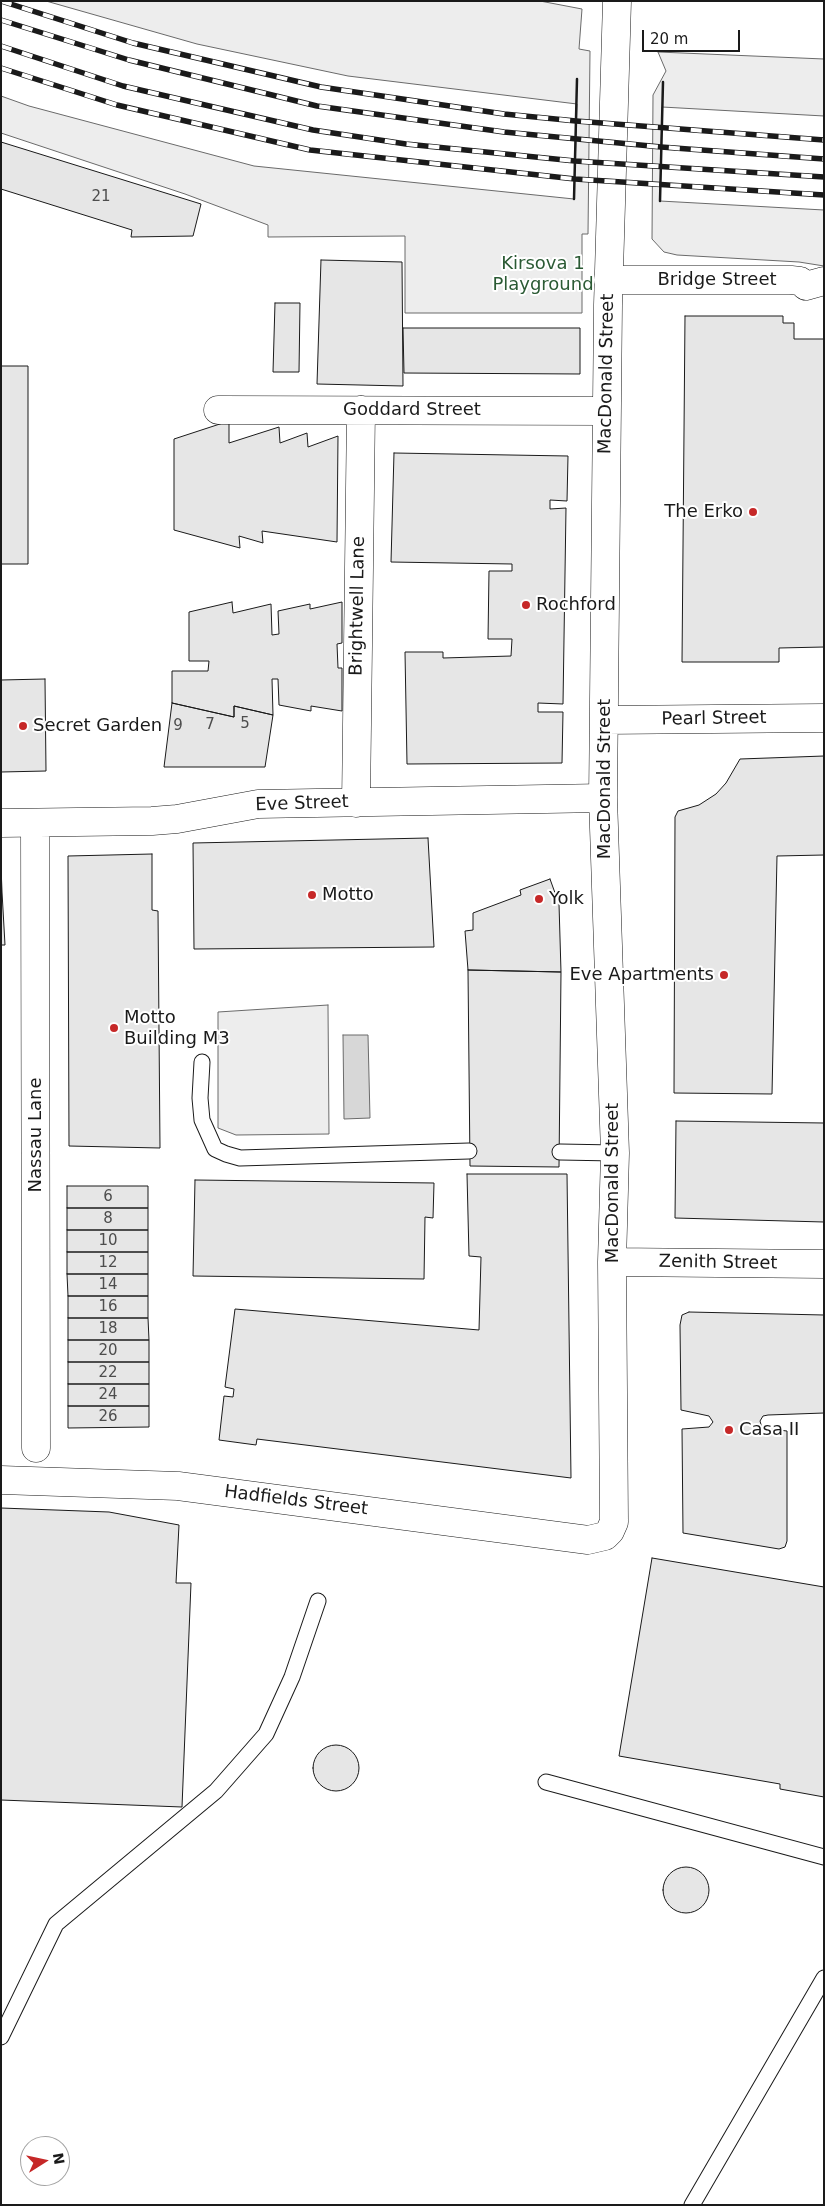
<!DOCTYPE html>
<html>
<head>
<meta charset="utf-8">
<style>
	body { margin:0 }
	#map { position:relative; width:825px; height:2206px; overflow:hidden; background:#fff; font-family:"DejaVu Sans",sans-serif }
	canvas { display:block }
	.frame { position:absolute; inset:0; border:2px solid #1a1a1a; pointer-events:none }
	.north { position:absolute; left:20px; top:2136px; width:50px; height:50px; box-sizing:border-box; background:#fff; border:1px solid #a3a3a3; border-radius:50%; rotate:80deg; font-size:14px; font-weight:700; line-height:20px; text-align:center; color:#1a1a1a }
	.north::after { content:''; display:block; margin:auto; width:18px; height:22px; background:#c62828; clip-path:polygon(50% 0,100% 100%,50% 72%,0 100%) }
	.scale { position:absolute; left:642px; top:30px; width:98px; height:22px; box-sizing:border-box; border:2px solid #1a1a1a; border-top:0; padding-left:6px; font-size:15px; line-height:18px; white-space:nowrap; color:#1a1a1a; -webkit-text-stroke:4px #fff; paint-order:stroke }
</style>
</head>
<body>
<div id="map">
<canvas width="825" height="2206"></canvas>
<div class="frame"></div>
<div class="north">N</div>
<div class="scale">20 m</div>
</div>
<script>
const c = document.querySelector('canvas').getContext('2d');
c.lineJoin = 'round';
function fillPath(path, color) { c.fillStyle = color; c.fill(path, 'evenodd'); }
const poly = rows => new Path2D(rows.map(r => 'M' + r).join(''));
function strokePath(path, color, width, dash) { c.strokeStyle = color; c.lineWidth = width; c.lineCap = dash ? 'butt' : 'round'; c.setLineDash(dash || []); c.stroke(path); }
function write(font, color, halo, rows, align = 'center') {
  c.font = font + ' "DejaVu Sans",sans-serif'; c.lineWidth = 4; c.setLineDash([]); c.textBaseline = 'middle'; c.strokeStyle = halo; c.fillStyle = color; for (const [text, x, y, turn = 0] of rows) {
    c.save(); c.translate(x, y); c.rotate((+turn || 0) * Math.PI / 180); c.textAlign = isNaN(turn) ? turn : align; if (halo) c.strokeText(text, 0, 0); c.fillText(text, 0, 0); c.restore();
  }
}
const built = poly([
	[46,1,540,1,582,9,579,49,590,51,588,234,582,234,582,313,405,313,405,236,268,237,268,225,185,194,1,133,1,96,29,106,254,166,574,199,577,104,348,76,197,44,46,1],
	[658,52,824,59,824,116,662,107,660,201,824,210,824,266,799,262,677,255,664,252,652,239,653,95,666,71,658,52],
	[328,1005,329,1134,236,1135,218,1128,218,1012,328,1005]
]);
const water = poly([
	[343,1035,368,1035,370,1118,344,1119,343,1035]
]);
const building = poly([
	[1,142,201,204,193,236,131,237,132,230,1,189,1,142],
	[321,260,402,262,403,386,317,384,321,260],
	[275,303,300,303,299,372,273,372,275,303],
	[685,316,783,316,783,323,794,323,794,339,824,339,824,647,779,648,779,662,682,662,685,316],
	[403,328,580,328,580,374,404,373,403,328],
	[1,366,28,366,28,564,1,564,1,366],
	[229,421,229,443,279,427,280,443,307,433,308,447,338,436,337,542,262,531,263,543,239,536,240,548,174,530,174,439,229,421],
	[394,453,568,456,567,501,550,500,550,509,566,508,563,704,538,703,538,712,563,712,562,763,407,764,405,652,443,652,443,658,511,656,512,639,488,639,489,571,512,571,512,564,391,562,394,453],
	[232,602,233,613,271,604,272,635,279,634,278,611,310,604,310,609,342,602,342,643,337,644,338,668,342,668,342,711,311,706,311,711,279,705,278,679,272,679,273,715,234,706,234,717,172,703,172,671,208,671,209,661,189,661,189,612,232,602],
	[45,679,46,771,1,772,1,680,45,679],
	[172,703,234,717,234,706,273,715,265,767,164,767,172,703],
	[824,756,824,855,777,856,772,1094,674,1093,675,817,678,811,699,805,716,794,726,783,740,759,824,756],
	[428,838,434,947,194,949,193,843,428,838],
	[152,854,152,910,158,911,160,1148,69,1146,68,856,152,854],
	[1,866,2,892,5,945,1,945,1,866],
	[550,879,559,904,561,972,468,970,465,931,473,930,473,913,521,895,520,890,550,879],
	[468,970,561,972,559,1167,470,1166,468,970],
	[676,1121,824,1123,824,1222,675,1218,676,1121],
	[467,1174,567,1174,571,1478,257,1439,256,1445,219,1440,224,1396,233,1397,234,1389,225,1387,235,1309,479,1330,481,1257,469,1256,467,1174],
	[195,1180,434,1183,433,1218,425,1217,424,1279,193,1276,195,1180],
	[67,1186,148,1186,148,1208,67,1208,67,1186],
	[67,1208,148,1208,148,1230,67,1230,67,1208],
	[67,1230,148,1230,148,1252,67,1252,67,1230],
	[67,1252,148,1252,148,1274,67,1274,67,1252],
	[67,1274,148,1274,148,1296,68,1296,67,1274],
	[68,1296,148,1296,148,1318,68,1318,68,1296],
	[689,1312,824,1315,824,1413,768,1415,763,1416,760,1421,762,1428,787,1431,787,1541,785,1547,779,1549,683,1533,682,1429,709,1427,713,1422,709,1416,681,1410,680,1325,682,1315,689,1312],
	[68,1318,148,1318,149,1340,68,1340,68,1318],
	[68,1340,149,1340,149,1362,68,1362,68,1340],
	[68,1362,149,1362,149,1384,68,1384,68,1362],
	[68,1384,149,1384,149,1406,68,1406,68,1384],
	[68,1406,149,1406,149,1427,68,1428,68,1406],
	[1,1508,109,1512,179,1525,176,1583,191,1583,182,1807,1,1800,1,1508],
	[652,1558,824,1587,824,1797,780,1789,780,1784,619,1756,652,1558],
	'313 1768a23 23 0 1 1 46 0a23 23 0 1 1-46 0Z',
	'663 1890a23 23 0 1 1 46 0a23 23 0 1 1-46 0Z'
]);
const lane = poly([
	[202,1062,200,1098,202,1120,215,1149,226,1154,240,1158,469,1151],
	[560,1152,615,1153],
	[546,1782,824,1857],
	[1,2037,56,1924,216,1791,266,1734,292,1677,318,1601],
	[692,2205,824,1978]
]);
const street = poly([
	[608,280,791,280,800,281,806,286,824,281],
	[218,410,606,411],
	[604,720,824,718],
	[356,803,361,410],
	[1,823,152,821,177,819,258,804,603,798],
	[35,823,36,1448],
	[612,1262,824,1264],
	[1,1480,178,1486,588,1540,605,1536,610,1531,614,1522,612,1262,615,1153,603,798,608,305,617,1]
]);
const rail = poly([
	[1,1,133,43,321,87,504,114,576,121,824,140],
	[1,20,129,60,317,106,504,132,661,147,824,159],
	[1,46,123,86,313,130,406,144,575,161,824,177],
	[1,68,117,105,310,150,575,179,824,195]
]);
const wall = poly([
	[574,199,577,79],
	[660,201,663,82]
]);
const markers = [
	[753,512,5,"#c62828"],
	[526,605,5,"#c62828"],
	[23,726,5,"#c62828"],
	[312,895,5,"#c62828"],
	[539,899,5,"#c62828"],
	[724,975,5,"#c62828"],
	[114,1028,5,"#c62828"],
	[729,1430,5,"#c62828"]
];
const numberNames = [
	["21",101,197],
	["5",245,724],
	["7",210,725],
	["9",178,726],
	["6",108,1197],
	["8",108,1219],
	["10",108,1241],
	["12",108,1263],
	["14",108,1285],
	["16",108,1307],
	["18",108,1329],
	["20",108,1351],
	["22",108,1373],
	["24",108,1395],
	["26",108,1417]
];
const parkNames = [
	["Kirsova 1",543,264],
	["Playground",543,285]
];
const streetNames = [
	["Bridge Street",717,280],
	["MacDonald Street",607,374,-89],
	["Goddard Street",412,410],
	["Brightwell Lane",358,606,-89],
	["Pearl Street",714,719,-1],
	["MacDonald Street",605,779,-90],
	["Eve Street",302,804,-2],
	["Nassau Lane",36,1135,-90],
	["MacDonald Street",613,1183,-90],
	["Zenith Street",718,1263,1],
	["Hadfields Street",296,1501,7]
];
const poiNames = [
	["The Erko",743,512,"right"],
	["Rochford",536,605],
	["Secret Garden",33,726],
	["Motto",322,895],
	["Yolk",549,899],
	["Eve Apartments",714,975,"right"],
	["Motto",124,1018],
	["Building M3",124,1039],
	["Casa II",739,1430]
];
fillPath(built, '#ededed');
strokePath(built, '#6a6a6a', 1);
fillPath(water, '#d7d7d7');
strokePath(water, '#6a6a6a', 1);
fillPath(building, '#e6e6e6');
strokePath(building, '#1a1a1a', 1);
strokePath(lane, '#1a1a1a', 17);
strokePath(street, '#1a1a1a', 29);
strokePath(lane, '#fff', 15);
strokePath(street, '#fff', 28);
strokePath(rail, '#1a1a1a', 5.5);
strokePath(rail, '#fff', 4, [11]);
strokePath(wall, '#1a1a1a', 2.5);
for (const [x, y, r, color] of markers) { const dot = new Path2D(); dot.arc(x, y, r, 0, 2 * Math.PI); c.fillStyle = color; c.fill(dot); strokePath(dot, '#fff', 2); }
write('15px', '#4d4d4d', null, numberNames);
write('18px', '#2b5a34', '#fff', parkNames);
write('18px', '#1a1a1a', '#fff', streetNames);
write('18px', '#1a1a1a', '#fff', poiNames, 'left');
</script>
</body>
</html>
